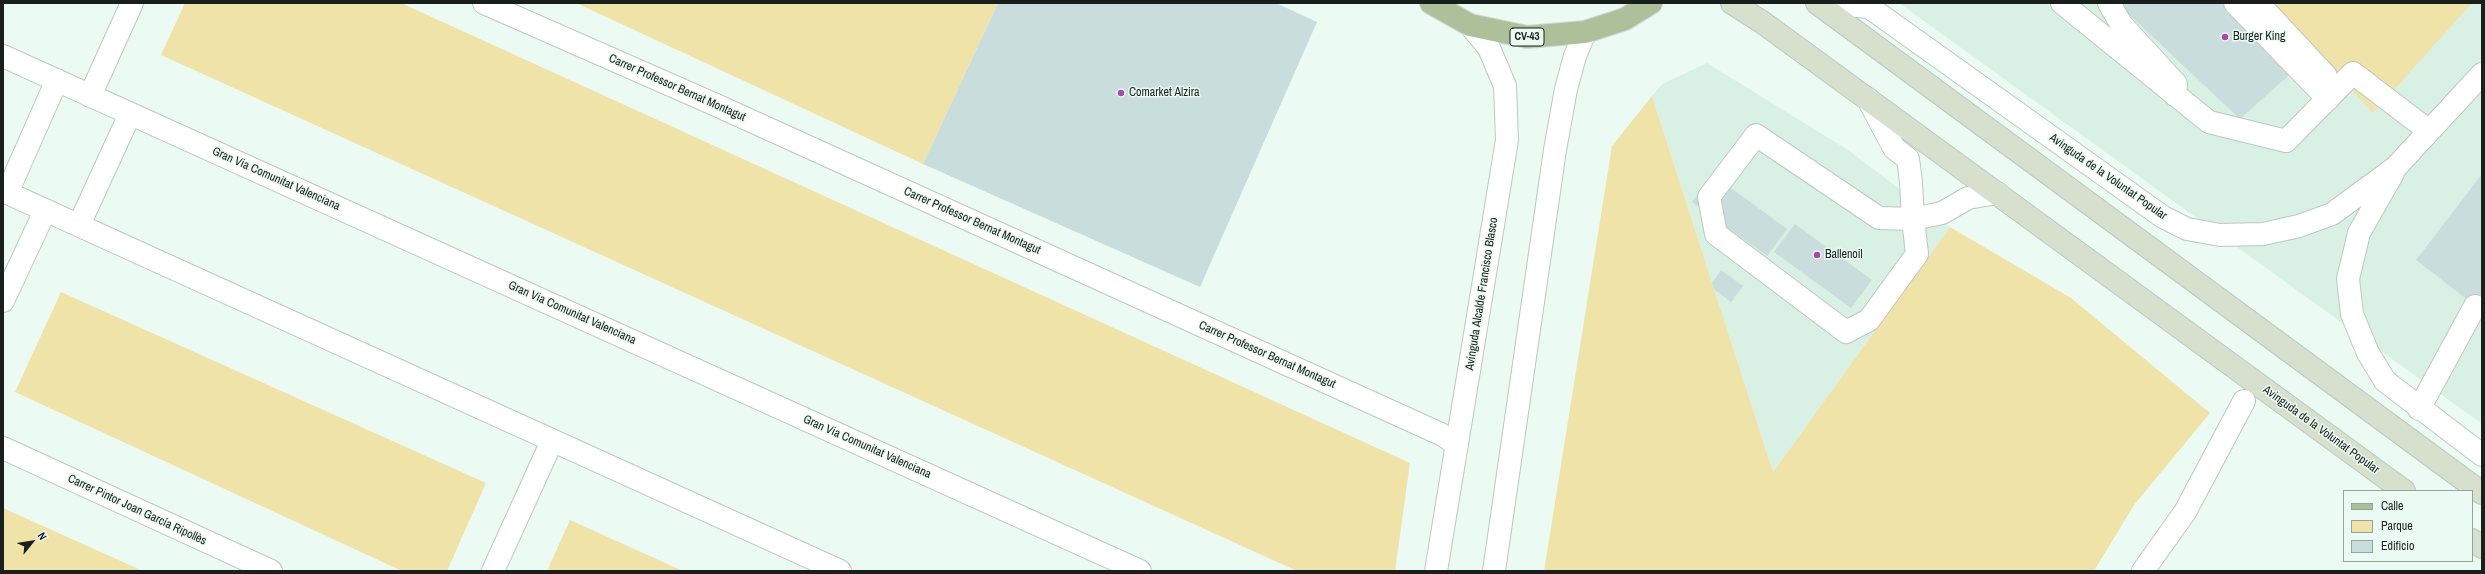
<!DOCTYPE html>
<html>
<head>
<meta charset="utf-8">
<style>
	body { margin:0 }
	#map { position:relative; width:2485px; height:574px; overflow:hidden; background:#ebfbf3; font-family:"Archivo Narrow",sans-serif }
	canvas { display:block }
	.frame { position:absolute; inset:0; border:4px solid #191f1c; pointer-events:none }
	.legend { position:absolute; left:2343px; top:490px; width:130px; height:72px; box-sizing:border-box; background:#ebfbf3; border:1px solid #97a39d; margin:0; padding:5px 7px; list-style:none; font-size:12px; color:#191f1c }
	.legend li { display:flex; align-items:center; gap:8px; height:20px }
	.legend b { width:20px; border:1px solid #97a39d }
	.north { position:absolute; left:12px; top:522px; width:40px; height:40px; -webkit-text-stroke:3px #ebfbf3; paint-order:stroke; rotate:60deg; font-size:11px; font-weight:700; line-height:16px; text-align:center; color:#191f1c }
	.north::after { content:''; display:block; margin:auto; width:14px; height:18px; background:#191f1c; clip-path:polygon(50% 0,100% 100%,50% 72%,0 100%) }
</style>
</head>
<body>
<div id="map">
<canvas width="2485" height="574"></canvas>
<div class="frame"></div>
<ul class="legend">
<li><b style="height:5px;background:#adc09a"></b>Calle</li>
<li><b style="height:11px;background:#f0e3a8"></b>Parque</li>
<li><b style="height:11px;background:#cadddd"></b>Edificio</li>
</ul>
<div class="north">N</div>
</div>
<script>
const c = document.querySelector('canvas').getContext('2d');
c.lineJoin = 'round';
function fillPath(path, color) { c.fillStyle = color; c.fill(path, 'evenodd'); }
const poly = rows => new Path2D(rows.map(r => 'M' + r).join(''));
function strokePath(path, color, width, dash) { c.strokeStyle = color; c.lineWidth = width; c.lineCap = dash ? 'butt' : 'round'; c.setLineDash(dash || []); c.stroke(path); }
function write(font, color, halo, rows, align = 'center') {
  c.font = font + ' "Archivo Narrow",sans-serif'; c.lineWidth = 3; c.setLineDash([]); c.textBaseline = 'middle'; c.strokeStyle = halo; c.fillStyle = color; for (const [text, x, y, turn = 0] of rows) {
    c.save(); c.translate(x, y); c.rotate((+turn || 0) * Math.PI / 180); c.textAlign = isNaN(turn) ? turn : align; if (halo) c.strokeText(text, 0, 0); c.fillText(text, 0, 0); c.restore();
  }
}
const built = poly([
	[1899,3,2482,3,2482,424],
	[1707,63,1848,150,1950,227,1773,472,1652,96,1662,84]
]);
const green = poly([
	[185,3,401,3,1410,463,1395,571,1297,571,161,55],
	[576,3,998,3,923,164],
	[2271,3,2472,3,2373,113],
	[1652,96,1773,472,1950,227,2071,298,2210,413,2134,505,2094,571,1544,571,1612,146],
	[61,292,486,483,447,571,402,571,15,392],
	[3,508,143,571,3,571],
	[570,520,683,571,547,571]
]);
const building = poly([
	[998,3,1276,3,1317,22,1200,287,923,164],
	[2124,3,2221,3,2289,75,2240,119,2121,7],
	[1712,174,1787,229,1767,256,1692,202],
	[2482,174,2482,311,2416,260],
	[1795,224,1872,280,1851,308,1774,252],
	[1721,270,1743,286,1731,302,1715,290,1712,283]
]);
const service = poly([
	[2109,3,2121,24,2176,84,2175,95],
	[2235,3,2328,99],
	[2258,3,2326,76],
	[1868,99,1894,148,1908,159,1911,182,1913,219,1917,254,1869,320,1846,332,1716,234,1709,197,1756,135,1879,218,1913,219,1942,213,1968,198,1997,193],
	[2419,409,2475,306]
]);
const pedestrian = poly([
	[2143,571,2185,512,2244,401]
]);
const minor = poly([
	[484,3,716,105,1445,436,1457,446],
	[1820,3,1869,7,2163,217,2187,229,2220,235,2263,234,2299,226,2332,214,2396,167,2482,74],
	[2062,3,2209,122,2286,141,2353,73,2429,131],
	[3,56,1140,571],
	[90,96,132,3],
	[2393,173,2359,233,2348,279,2352,314,2368,353,2385,381,2482,455],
	[3,191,840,571],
	[7,193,57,80],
	[79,225,130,114],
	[3,301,45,211],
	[3,448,271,571],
	[493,571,552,441],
	[1436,571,1507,140,1505,86,1489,48,1470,25],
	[1494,571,1555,150,1566,89,1575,56,1585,32]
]);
const secondary = poly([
	[1732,3,1762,22,2404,491],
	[1817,3,2482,493],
	[2472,540,2482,547]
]);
const primary = poly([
	[1431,3,1470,25,1527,37,1585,32,1625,19,1651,3]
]);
const markers = [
	[2225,37,4,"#ab47ad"],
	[1121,93,4,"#ab47ad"],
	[1817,255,4,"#ab47ad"]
];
const shields = [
	[1527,37,34]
];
const shieldNames = [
	["CV-43",1527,37]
];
const poiNames = [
	["Burger King",2233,37],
	["Comarket Alzira",1129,93],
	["Ballenoil",1825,255]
];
const streetNames = [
	["Carrer Professor Bernat Montagut",677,88,24],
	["Avinguda de la Voluntat Popular",2108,177,35],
	["Gran Via Comunitat Valenciana",276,179,24],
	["Carrer Professor Bernat Montagut",972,221,24],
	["Avinguda Alcalde Francisco Blasco",1482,294,-81],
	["Gran Via Comunitat Valenciana",572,313,24],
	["Carrer Professor Bernat Montagut",1267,355,24],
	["Avinguda de la Voluntat Popular",2321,430,36],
	["Gran Via Comunitat Valenciana",867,447,24],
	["Carrer Pintor Joan García Ripollès",137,510,25]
];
fillPath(built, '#d9f1e4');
fillPath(green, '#f0e3a8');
fillPath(building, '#cadddd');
strokePath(service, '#bac9c1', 24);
strokePath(pedestrian, '#bac9c1', 24);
strokePath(minor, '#bac9c1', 24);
strokePath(secondary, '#bac9c1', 24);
strokePath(primary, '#d6d7d6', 24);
strokePath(service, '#fff', 22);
strokePath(pedestrian, '#fff', 22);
strokePath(minor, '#fff', 22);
strokePath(secondary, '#d6e0cc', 22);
strokePath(primary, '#adc09a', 22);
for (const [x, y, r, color] of markers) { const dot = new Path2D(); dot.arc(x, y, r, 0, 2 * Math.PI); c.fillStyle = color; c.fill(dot); strokePath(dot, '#ebfbf3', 1.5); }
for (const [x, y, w] of shields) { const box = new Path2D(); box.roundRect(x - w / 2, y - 9, w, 18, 3); c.fillStyle = '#ebfbf3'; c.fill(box); strokePath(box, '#191f1c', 1); }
write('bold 11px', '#191f1c', null, shieldNames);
write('12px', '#191f1c', '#ebfbf3', poiNames, 'left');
write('12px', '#191f1c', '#ebfbf3', streetNames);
</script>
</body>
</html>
